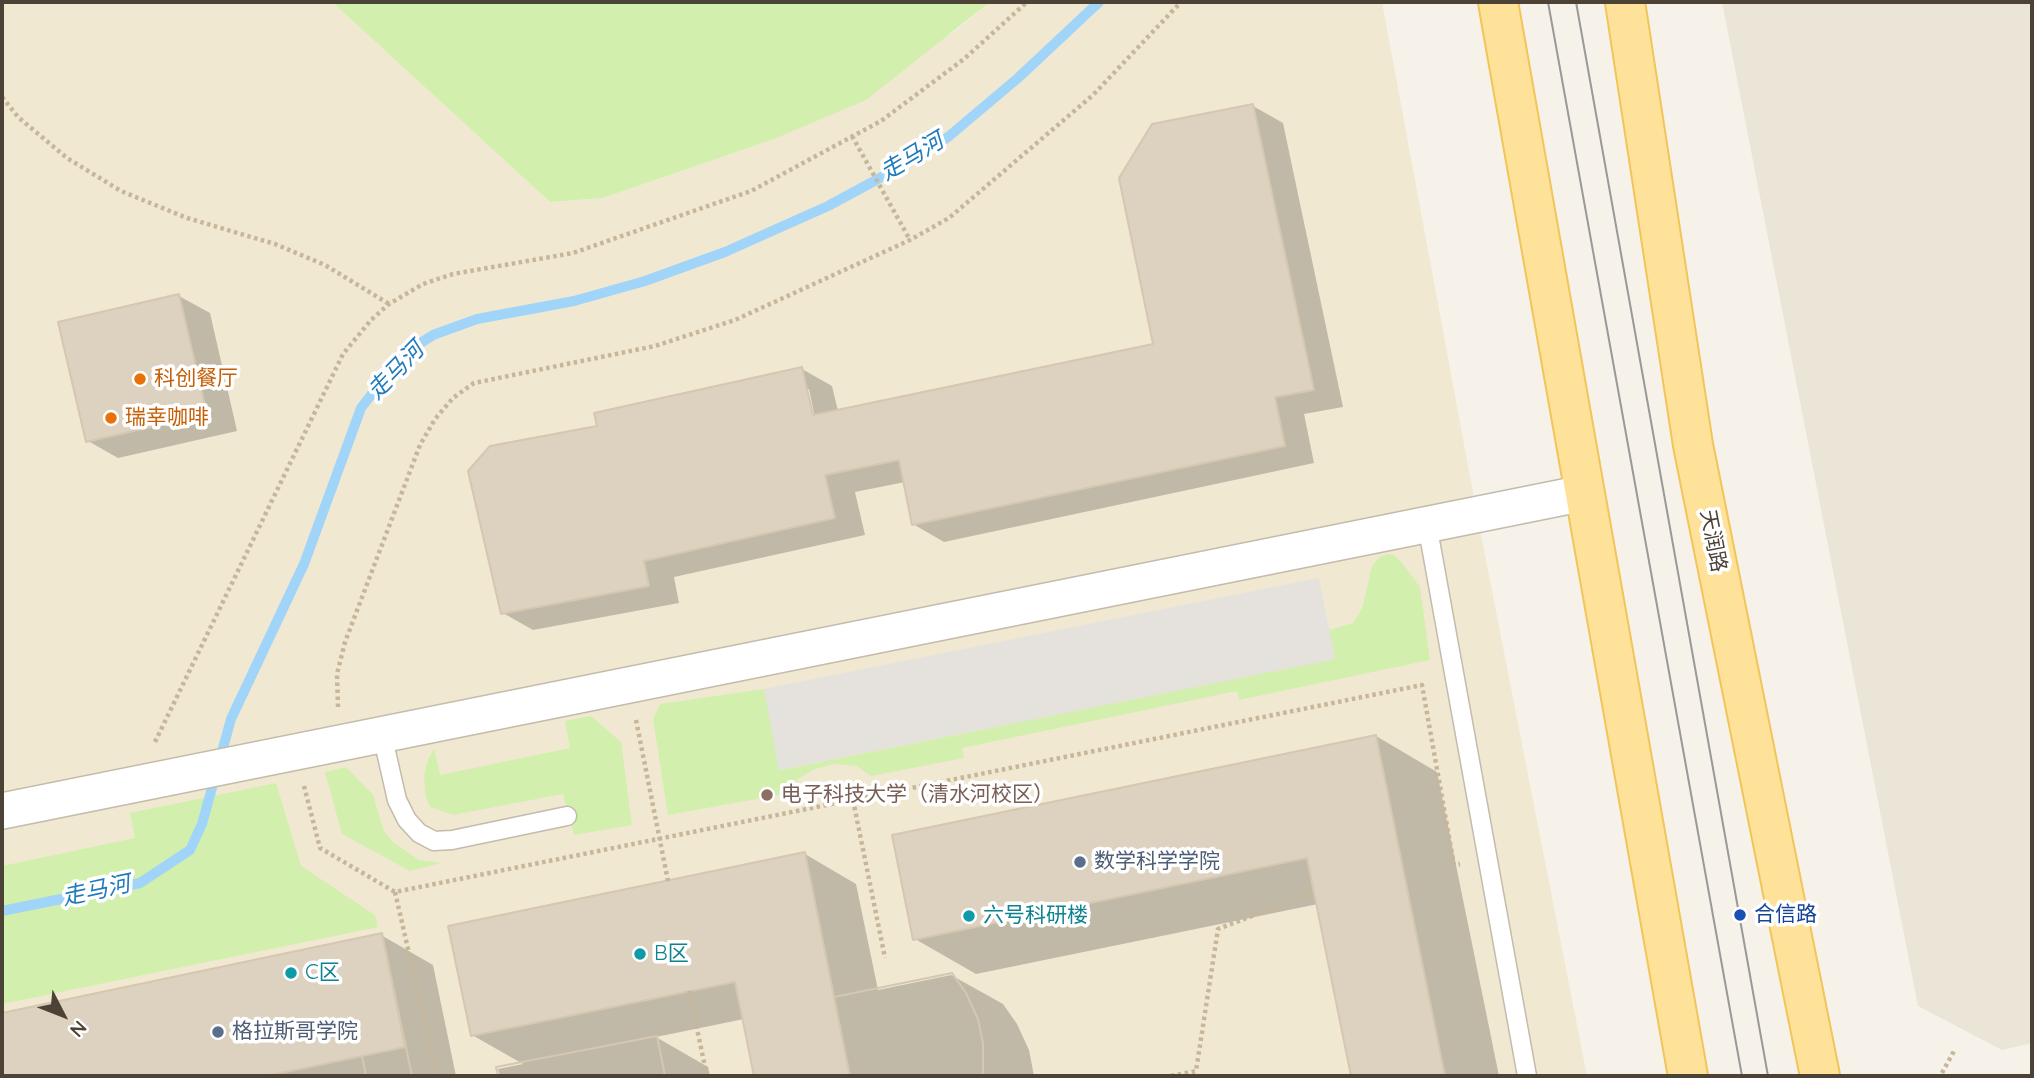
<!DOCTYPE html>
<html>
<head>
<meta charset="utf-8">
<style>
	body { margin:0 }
	#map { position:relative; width:2034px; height:1078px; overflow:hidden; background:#f6f2ea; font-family:Quicksand,sans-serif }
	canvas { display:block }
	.frame { position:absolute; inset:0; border:4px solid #4c4336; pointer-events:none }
	.north { position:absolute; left:28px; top:980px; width:70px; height:70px; -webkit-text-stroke:5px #fff; paint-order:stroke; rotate:132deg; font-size:19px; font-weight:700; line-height:28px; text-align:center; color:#4c4336 }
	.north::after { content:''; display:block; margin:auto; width:24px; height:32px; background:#4c4336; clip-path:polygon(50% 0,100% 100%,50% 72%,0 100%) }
</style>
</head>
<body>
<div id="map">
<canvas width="2034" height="1078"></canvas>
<div class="frame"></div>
<div class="north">N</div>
</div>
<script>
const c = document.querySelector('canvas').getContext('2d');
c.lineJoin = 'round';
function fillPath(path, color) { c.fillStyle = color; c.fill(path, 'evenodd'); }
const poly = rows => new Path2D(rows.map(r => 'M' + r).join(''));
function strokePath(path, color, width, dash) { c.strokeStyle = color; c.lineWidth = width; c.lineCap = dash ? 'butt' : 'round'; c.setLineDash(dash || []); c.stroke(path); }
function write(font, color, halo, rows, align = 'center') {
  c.font = font + ' Quicksand,"Noto Sans SC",sans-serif'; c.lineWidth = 7; c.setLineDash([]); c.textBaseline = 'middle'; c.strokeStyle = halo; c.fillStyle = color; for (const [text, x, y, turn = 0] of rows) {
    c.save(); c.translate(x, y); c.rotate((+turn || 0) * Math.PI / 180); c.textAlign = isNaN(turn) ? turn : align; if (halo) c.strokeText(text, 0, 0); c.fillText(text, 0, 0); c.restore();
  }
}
const residential = poly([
	[1722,2,2032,2,2032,1043,2002,1050,1918,1006]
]);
const education = poly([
	[2,2,332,2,550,202,603,198,774,139,955,31,990,2,1382,2,1477,514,1587,1076,2,1076]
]);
const green = poly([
	[332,2,990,2,866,100,774,139,603,198,550,202],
	[1387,554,1394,555,1402,563,1420,587,1430,660,1239,700,1237,691,962,748,964,758,871,776,857,766,834,764,815,769,798,779,779,795,668,815,653,719,660,704,764,689,780,770,1334,659,1329,630,1353,623,1362,609,1372,566,1380,557],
	[591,716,621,742,632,825,574,835,563,794,453,815,430,807,426,797,424,777,427,762,434,748,440,775,570,748,565,721],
	[346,767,373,795,384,831,393,842,419,860,441,863,410,871,342,834,325,772],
	[276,783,301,866,375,915,378,927,2,1004,2,866,135,838,130,813]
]);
const parking = poly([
	[1319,578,1335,659,779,770,764,689]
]);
const shadow = poly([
	[1253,106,1283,123,1343,407,1304,414,1314,463,944,542,913,524,905,482,855,492,865,535,674,577,679,603,533,630,503,613,599,427,802,369,832,386,838,411,1155,345],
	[805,389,809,389,816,423,813,423],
	[179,296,210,313,237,431,118,458,88,441],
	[1376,736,1437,772,1499,1076,1353,1076,1318,904,976,974,915,939],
	[805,854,856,884,878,990,951,975,1003,1004,1017,1024,1029,1050,1034,1076,756,1076,744,1019,656,1037,708,1067,710,1076,500,1076,498,1069,523,1064,472,1035],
	[381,935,433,965,456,1076,2,1076,2,1015]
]);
const stream = poly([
	[2,911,140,883,190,850,202,824,231,719,304,564,361,408,392,368,410,350,433,335,477,319,574,301,645,281,725,252,828,206,902,166,948,137,1018,78,1099,2]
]);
const building = poly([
	[1253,104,1314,390,1275,397,1285,446,912,525,899,460,825,475,835,518,644,561,649,586,501,614,468,471,490,446,597,426,594,413,802,367,813,415,1153,344,1119,178,1152,124,1253,104],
	[179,294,207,414,86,442,58,322,179,294],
	[1376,735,1445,1076,1351,1076,1307,858,913,940,892,835,1376,735],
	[1376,735,1445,1076,1351,1076,1307,858,913,940,892,835,1376,735],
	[1376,735,1445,1076,1351,1076,1307,858,913,940,892,835,1376,735],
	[805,852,834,997,952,973,966,993,978,1019,983,1043,983,1076,754,1076,735,982,471,1036,448,926,805,852],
	[805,852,850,1076,754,1076,735,982,471,1036,448,926,805,852],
	[805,852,850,1076,754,1076,735,982,471,1036,448,926,805,852],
	[382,933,412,1076,366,1076,362,1056,267,1076,2,1076,2,1013,382,933],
	[382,933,412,1076,366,1076,362,1056,267,1076,2,1076,2,1013,382,933],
	[382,933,405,1047,267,1076,2,1076,2,1013,382,933],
	[952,973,966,993,978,1019,983,1043,983,1076,850,1076,834,997,952,973],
	[657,1036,665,1076,498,1076,496,1067,657,1036],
	[657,1036,665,1076,498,1076,496,1067,657,1036]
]);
const path = poly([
	[2,97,18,117,67,158,121,191,187,218,275,244,325,265,389,304],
	[852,136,910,240],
	[338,707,337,674,345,642,420,445,435,419,453,398,474,383,655,346,735,320,910,240,949,218,1093,95,1181,2],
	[636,720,668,881],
	[155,742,343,354,371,320,389,304,423,284,453,274,573,253,751,191,881,121,964,59,1027,2],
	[304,786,320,848,395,892,1422,685,1454,865,1460,864],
	[853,800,885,958],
	[395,892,437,1076],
	[689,991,707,1076],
	[1942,1073,1954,1051],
	[1171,1076,1196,1071,1218,929,1314,892]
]);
const service = poly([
	[1427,524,1527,1076],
	[382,734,397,800,407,820,419,833,434,841,452,840,567,816]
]);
const minor = poly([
	[2,811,1584,493]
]);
const primary = poly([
	[1498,2,1688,1076],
	[1625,2,1693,445,1820,1076]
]);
const tram = poly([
	[1548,2,1742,1076],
	[1576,2,1768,1076]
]);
const markers = [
	[140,379,7,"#e8710a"],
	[111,418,7,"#e8710a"],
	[767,795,7,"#8d6e63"],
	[1080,862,7,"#5c6f8a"],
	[1740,915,7,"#1a4fb4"],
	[969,916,7,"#0f9aa8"],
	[640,954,7,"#0f9aa8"],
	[291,973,7,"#0f9aa8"],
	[218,1032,7,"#5c6f8a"]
];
const foodNames = [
	["科创餐厅",154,379],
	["瑞幸咖啡",125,418]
];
const streetNames = [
	["天润路",1713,541,79]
];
const educationNames = [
	["电子科技大学（清水河校区）",781,795]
];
const serviceNames = [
	["数学科学学院",1094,862],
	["格拉斯哥学院",232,1032]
];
const transitNames = [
	["合信路",1754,915]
];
const cultureNames = [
	["六号科研楼",983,916],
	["B区",654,954],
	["C区",305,973]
];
const waterNames = [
	["走马河",912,157,-31],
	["走马河",396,371,-46],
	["走马河",96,891,-12]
];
fillPath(residential, '#ebe5d7');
fillPath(education, '#f1e8d2');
fillPath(green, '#d2efae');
fillPath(parking, '#e5e2de');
fillPath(shadow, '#0003');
strokePath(stream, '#a0d5f9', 10);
fillPath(building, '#ddd1c0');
strokePath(building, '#d5c7b0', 2);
strokePath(service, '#c3bbab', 21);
strokePath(minor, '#c3bbab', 38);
strokePath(primary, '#f2c55c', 42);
strokePath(path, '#c7b79a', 4.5, [3.5, 3.5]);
strokePath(service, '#fff', 18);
strokePath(minor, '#fff', 35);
strokePath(primary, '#ffe29a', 38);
strokePath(tram, '#999', 2);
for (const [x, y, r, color] of markers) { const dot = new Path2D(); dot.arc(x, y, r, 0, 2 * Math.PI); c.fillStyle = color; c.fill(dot); strokePath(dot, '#fff', 2.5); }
write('21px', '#c56008', '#fff', foodNames, 'left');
write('21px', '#4c4336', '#fff', streetNames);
write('21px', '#785e54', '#fff', educationNames, 'left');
write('21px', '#4e5e75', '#fff', serviceNames, 'left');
write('21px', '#164399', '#fff', transitNames, 'left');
write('21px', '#0d838f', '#fff', cultureNames, 'left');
write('italic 23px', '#207bbd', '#fff', waterNames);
</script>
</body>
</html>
